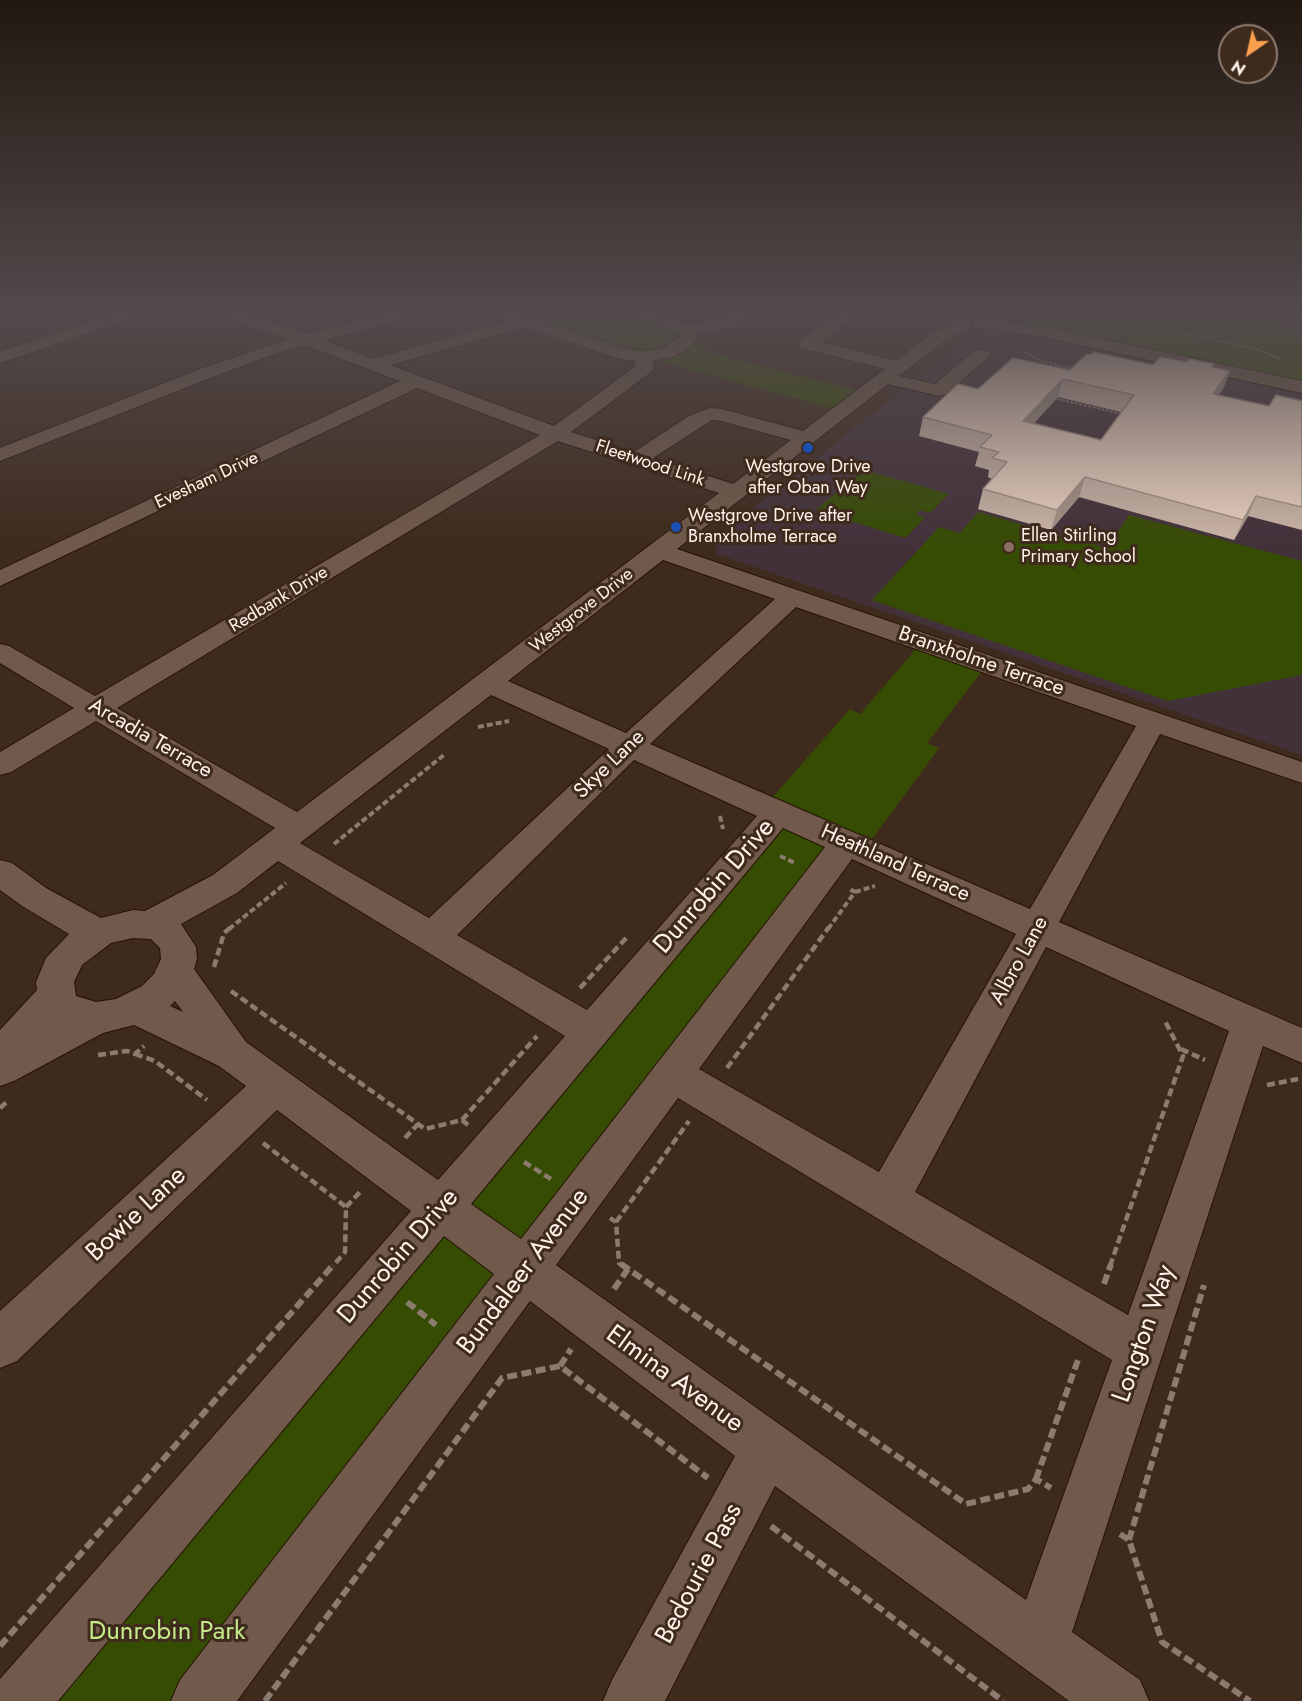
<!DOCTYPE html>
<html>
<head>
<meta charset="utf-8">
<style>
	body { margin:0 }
	#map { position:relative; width:1302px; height:1701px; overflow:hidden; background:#3f2b1d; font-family:Jost,sans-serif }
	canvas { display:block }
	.north { position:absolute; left:1218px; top:24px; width:60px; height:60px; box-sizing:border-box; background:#3f2b1d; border:2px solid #8c7b6f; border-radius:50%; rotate:214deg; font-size:16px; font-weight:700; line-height:24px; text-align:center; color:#fff2e9 }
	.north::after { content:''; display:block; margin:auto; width:21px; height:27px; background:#fa9f4e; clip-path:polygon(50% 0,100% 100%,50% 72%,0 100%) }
</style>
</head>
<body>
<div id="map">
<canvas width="1302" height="1701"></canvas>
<div class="north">N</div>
</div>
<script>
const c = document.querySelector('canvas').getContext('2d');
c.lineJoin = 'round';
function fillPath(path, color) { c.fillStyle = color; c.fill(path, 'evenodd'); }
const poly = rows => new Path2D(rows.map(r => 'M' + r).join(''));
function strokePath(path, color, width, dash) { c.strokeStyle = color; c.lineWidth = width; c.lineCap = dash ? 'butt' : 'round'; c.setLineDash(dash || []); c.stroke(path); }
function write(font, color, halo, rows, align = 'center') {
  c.font = font + ' Jost,sans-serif'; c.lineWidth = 6; c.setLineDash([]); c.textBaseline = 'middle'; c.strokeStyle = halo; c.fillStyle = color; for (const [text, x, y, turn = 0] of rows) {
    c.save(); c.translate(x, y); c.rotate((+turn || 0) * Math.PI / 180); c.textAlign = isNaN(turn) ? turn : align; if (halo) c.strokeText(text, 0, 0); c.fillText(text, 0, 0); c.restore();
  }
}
const education = poly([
	[1266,313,1302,313,1302,337],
	[990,330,1055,341,1302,394,1302,755,717,554,715,539,970,336]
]);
const green = poly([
	[499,313,632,313,673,323,708,352,867,393,843,411,639,356],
	[997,313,1266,313,1302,337,1302,383,1028,325],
	[864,470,949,494,930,513,920,510,916,514,925,518,905,538,816,510,838,491,847,494,851,490,843,487],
	[978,512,1107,548,1129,515,1302,561,1302,675,1168,701,872,600,939,527,960,533],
	[922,642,989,662,927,743,939,748,864,850,847,843,200,1701,20,1701,778,813,765,806,850,709,860,714]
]);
const pathFar3 = poly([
	[921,313,930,318],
	[1107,313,1160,329,1204,337,1218,336,1229,329,1227,322,1218,313],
	[1128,319,1137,313],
	[1208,338,1262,351,1281,359],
	[1025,352,1041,361,1078,369],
	[1053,398,1122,414]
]);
const pathFar2 = poly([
	[478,727,509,721],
	[720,816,723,829],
	[334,844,445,754],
	[780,856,795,863],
	[855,892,875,886],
	[229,929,286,883],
	[828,929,855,892,848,888]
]);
const pathFar1 = poly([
	[214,967,224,933,231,927],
	[580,988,628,936],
	[231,991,425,1129,462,1120,468,1125],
	[1181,1049,1205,1060],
	[135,1054,155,1061,207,1100],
	[98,1055,127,1051,135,1054,144,1046],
	[727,1068,829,927],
	[1267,1085,1298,1079],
	[0,1108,8,1101],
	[462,1120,537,1036],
	[405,1138,418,1124],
	[263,1143,346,1207,345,1252,333,1266],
	[524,1162,551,1179],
	[346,1207,360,1192],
	[610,1218,616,1222,619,1263,623,1266],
	[616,1222,689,1121],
	[1110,1266,1183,1056,1164,1019]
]);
const path = poly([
	[621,1264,966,1504,1028,1489,1036,1479,1051,1488],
	[1104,1284,1111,1264],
	[614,1289,628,1269],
	[407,1302,436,1325],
	[560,1366,571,1349],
	[1036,1479,1079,1357],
	[771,1526,1003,1701],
	[1120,1534,1129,1540,1162,1642,1250,1701],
	[1129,1540,1204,1285],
	[0,1646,334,1264],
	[265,1701,502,1378,560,1366,708,1478]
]);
const minor = poly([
	[117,313,141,313,139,316,0,363,0,352,117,313],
	[217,313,242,313,308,334,392,313,419,313,417,316,324,340,373,359,508,321,493,316,491,313,515,313,629,350,648,351,662,348,683,335,667,327,626,316,624,313,652,313,691,325,720,320,732,313,752,313,731,328,699,333,692,346,673,357,653,361,654,368,651,372,571,432,634,452,689,416,710,408,722,409,803,431,885,369,801,348,798,344,801,340,840,313,859,313,821,342,896,361,932,333,957,320,969,320,971,324,969,328,944,341,899,376,935,384,975,350,987,350,990,354,987,358,946,394,939,396,888,384,677,549,1302,762,1302,783,1160,734,1059,922,1302,1028,1302,1063,1263,1046,1072,1632,1140,1680,1149,1701,1069,1701,775,1486,665,1701,603,1701,612,1680,735,1456,530,1301,237,1701,171,1701,180,1680,494,1274,444,1236,58,1701,0,1701,0,1679,411,1211,277,1110,17,1361,0,1368,0,1311,246,1086,219,1066,134,1025,103,1033,14,1081,0,1086,0,1030,37,990,36,982,46,958,69,934,22,906,0,890,0,860,12,863,46,888,101,918,133,910,145,911,213,875,275,828,96,721,11,772,0,775,0,752,74,708,0,663,0,644,9,646,95,696,540,435,417,388,0,586,0,570,400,381,305,345,280,352,215,376,0,461,0,448,203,368,289,339,219,316,217,313],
	[525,327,621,359,635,361,636,366,554,426,390,365,525,327],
	[712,420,721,421,791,440,733,484,653,458,712,420],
	[558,441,719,493,297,812,117,708,558,441],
	[663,560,775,599,626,733,508,681,663,560],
	[796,607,1136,726,1030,909,650,744,796,607],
	[491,695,609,749,429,918,300,843,491,695],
	[634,760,757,816,587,1010,457,935,634,760],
	[783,828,825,847,521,1239,471,1204,783,828],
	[852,859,1016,934,879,1172,699,1069,852,859],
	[278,861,565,1036,438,1180,246,1042,194,969,197,959,196,947,181,924,237,893,278,861],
	[133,938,151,939,160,948,161,959,154,974,142,986,116,999,96,1002,76,996,74,982,82,965,111,943,133,938],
	[1046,947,1229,1031,1128,1315,915,1192,1046,947],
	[175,1001,183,1012,170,1006,175,1001],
	[678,1098,1112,1360,1026,1600,556,1265,678,1098],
	[981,318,1048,328,1302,381,1302,393,1048,338,975,327,973,323,981,318]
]);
const wall = poly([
	[1187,362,1214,364,1213,368,1230,371,1223,389,1218,395,1269,406,1302,401,1302,530,1248,516,1234,540,1079,497,1051,530,978,509,983,489,992,479,988,477,989,470,975,466,979,452,919,436,923,417,978,389,1070,370],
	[1058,397,1121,412,1101,440,1034,423]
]);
const shadedWall = poly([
	[1230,371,1223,389,1206,412,1213,394],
	[1063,379,1058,397,1018,440,1023,421],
	[1085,477,1079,497,1051,530,1057,510],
	[1256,496,1248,516,1234,540,1243,520]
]);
const building = poly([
	[1094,352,1153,365,1160,357,1187,362,1189,359,1214,364,1212,367,1230,371,1213,394,1269,406,1276,395,1302,401,1302,507,1256,496,1243,520,1085,477,1057,510,983,489,1007,462,992,458,999,452,980,447,992,435,923,417,958,384,978,389,1013,358,1070,370,1087,354,1091,355,1094,352],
	[1063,379,1134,395,1101,440,1023,421,1063,379]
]);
const markers = [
	[808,448,6,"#1a4fb4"],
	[676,527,6,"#1a4fb4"],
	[1009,547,6,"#8d6e63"]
];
const farStreetnames = [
	["Fleetwood Link",650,464,18],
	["Evesham Drive",207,481,-25],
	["Redbank Drive",279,600,-31],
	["Westgrove Drive",582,611,-38]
];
const farPoinames = [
	["Westgrove Drive",808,468,"center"],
	["after Oban Way",808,489,"center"],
	["Westgrove Drive after",688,517],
	["Branxholme Terrace",688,538],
	["Ellen Stirling",1021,537],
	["Primary School",1021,558]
];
const streetNames = [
	["Branxholme Terrace",981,662,19],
	["Arcadia Terrace",150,739,30],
	["Skye Lane",610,765,-44],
	["Heathland Terrace",895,864,24],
	["Albro Lane",1020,961,-61]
];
const nearStreetnames = [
	["Dunrobin Drive",715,887,-49],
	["Bowie Lane",137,1215,-43],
	["Dunrobin Drive",399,1257,-49],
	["Bundaleer Avenue",524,1272,-53],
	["Longton Way",1145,1334,-71],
	["Elmina Avenue",674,1380,36],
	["Bedourie Pass",700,1574,-62]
];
const nearParknames = [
	["Dunrobin Park",167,1633]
];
fillPath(education, '#43313a');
fillPath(green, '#364c03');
strokePath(minor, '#251306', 2);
strokePath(pathFar3, '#8c7b6f', 2, [3, 1.5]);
strokePath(pathFar2, '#8c7b6f', 4, [6, 3]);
strokePath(pathFar1, '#8c7b6f', 4.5, [8, 4]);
strokePath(path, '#8c7b6f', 6, [10, 4.5]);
fillPath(minor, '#715a4b');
fillPath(wall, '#ceb8a9');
fillPath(shadedWall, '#a89689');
fillPath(building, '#f0d6c4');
strokePath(building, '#a89689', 1.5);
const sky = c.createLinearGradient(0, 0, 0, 551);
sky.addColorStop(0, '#231810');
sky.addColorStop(0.57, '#524a4c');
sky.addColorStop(1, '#524a4c00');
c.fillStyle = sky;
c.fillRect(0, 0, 1302, 551);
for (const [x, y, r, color] of markers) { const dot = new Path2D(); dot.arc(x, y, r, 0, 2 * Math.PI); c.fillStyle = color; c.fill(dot); strokePath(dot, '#3f2b1d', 2); }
write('18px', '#fff2e9', '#3f2b1d', farStreetnames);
write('18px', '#fff2e9', '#3f2b1d', farPoinames, 'left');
write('21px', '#fff2e9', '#3f2b1d', streetNames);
write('26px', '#fff2e9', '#3f2b1d', nearStreetnames);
write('26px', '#c3e988', '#3f2b1d', nearParknames);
</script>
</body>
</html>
